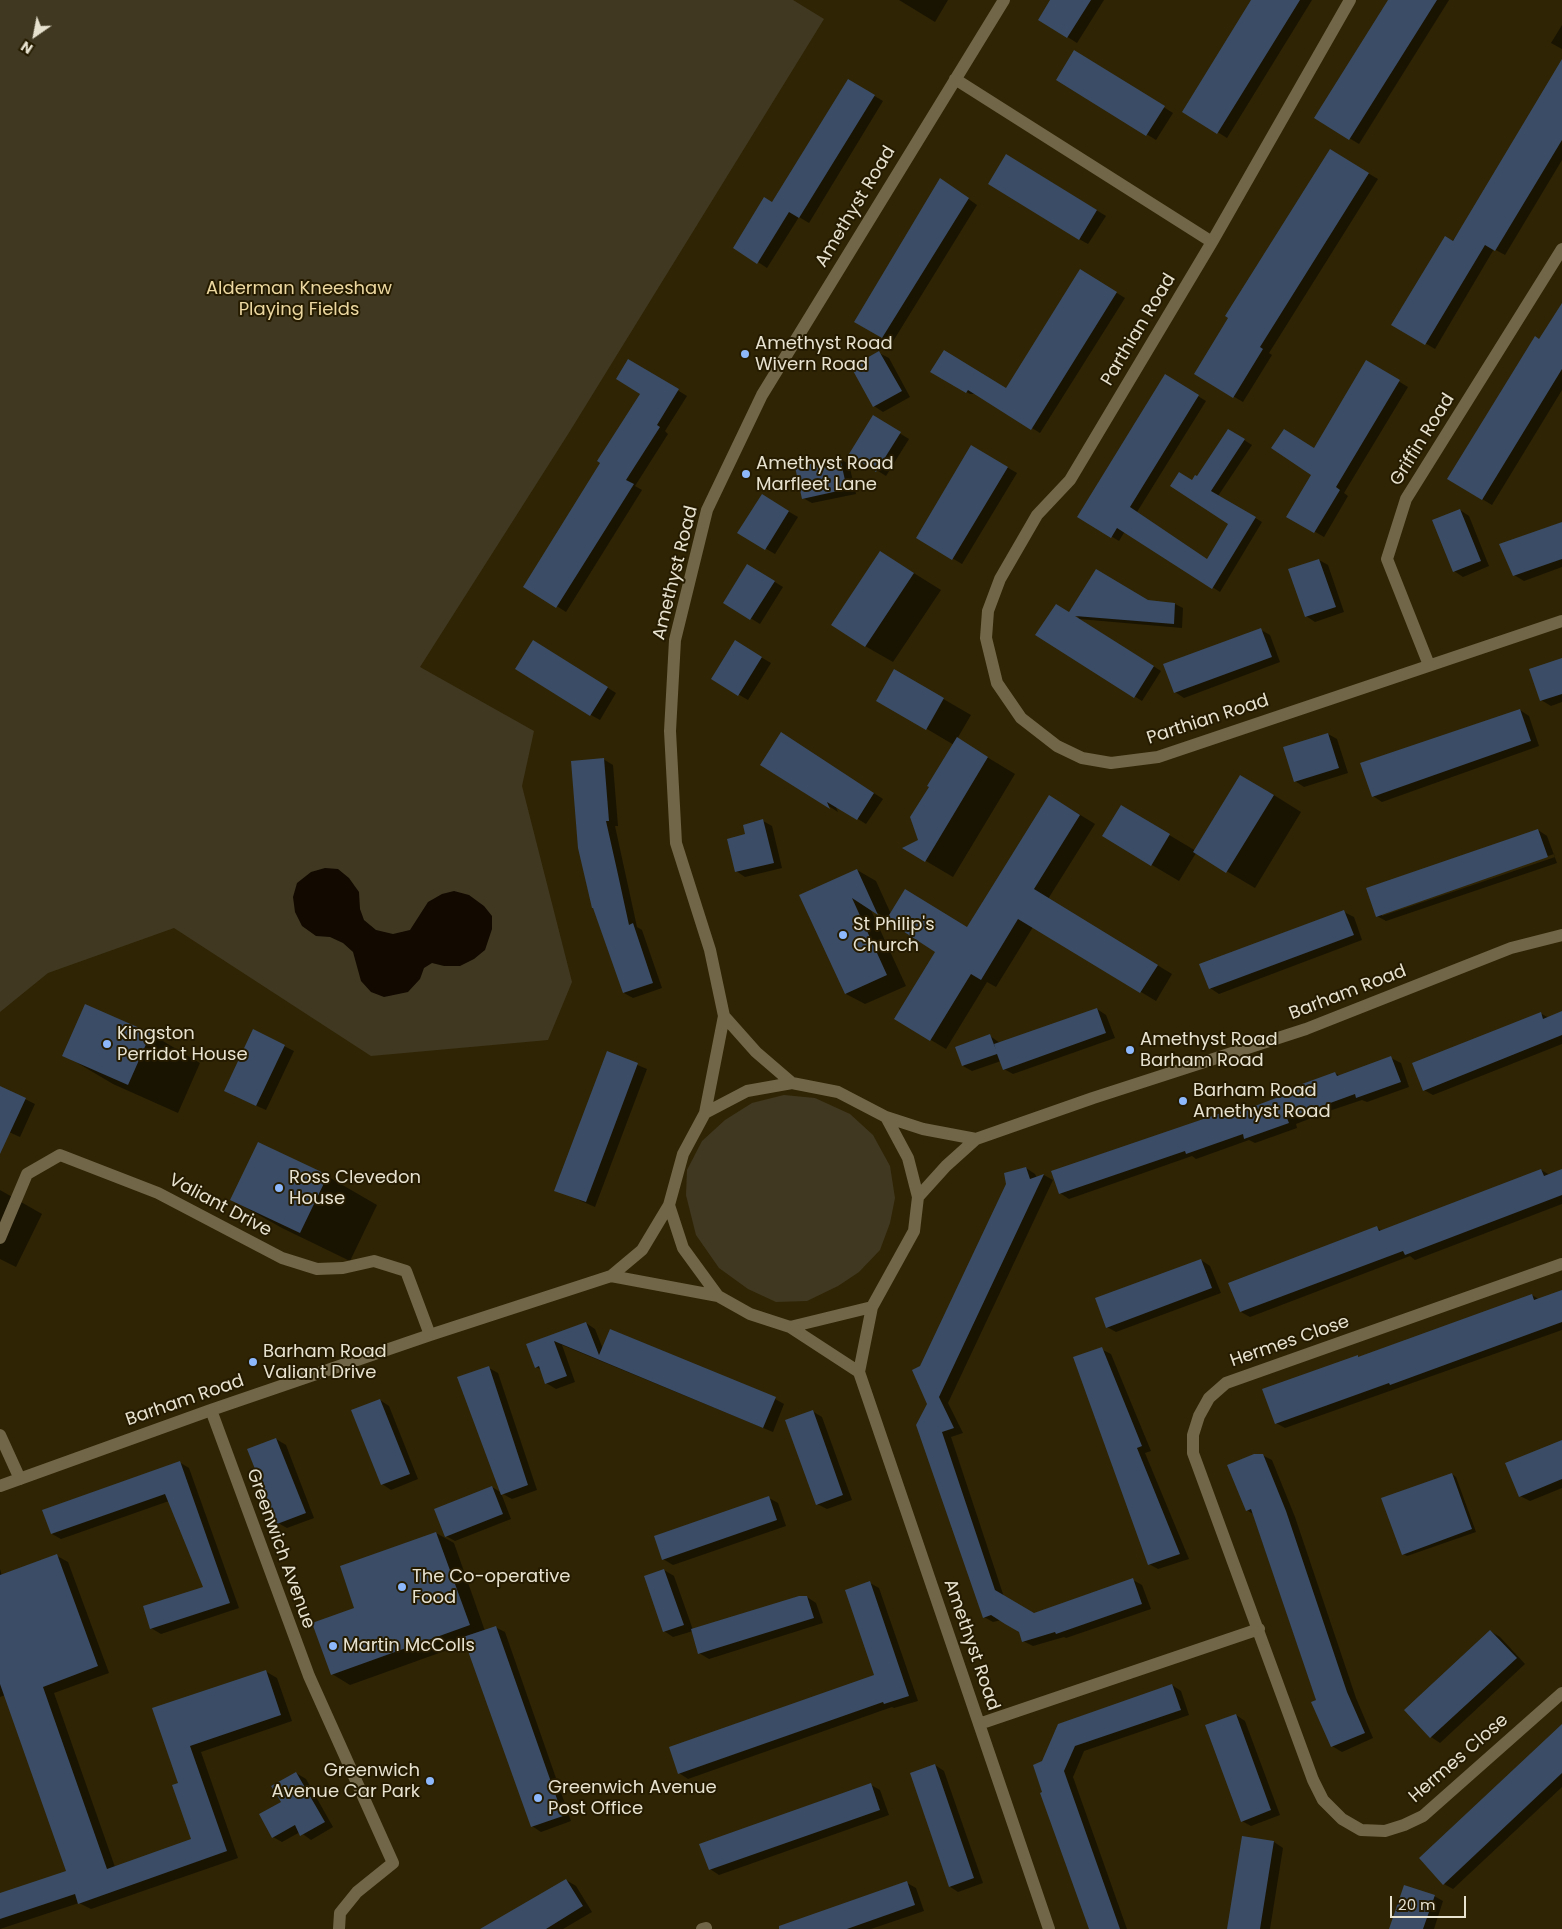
<!DOCTYPE html>
<html>
<head>
<meta charset="utf-8">
<style>
	body { margin:0 }
	#map { position:relative; width:1562px; height:1929px; overflow:hidden; background:#2f2404; font-family:Poppins,sans-serif }
	canvas { display:block }
	.north { position:absolute; left:10px; top:10px; width:50px; height:50px; -webkit-text-stroke:4px #251b00; paint-order:stroke; rotate:213deg; font-size:14px; font-weight:700; line-height:20px; text-align:center; color:#e7e1cf }
	.north::after { content:''; display:block; margin:auto; width:18px; height:22px; background:#e7e1cf; clip-path:polygon(50% 0,100% 100%,50% 72%,0 100%) }
	.scale { position:absolute; left:1390px; top:1896px; width:76px; height:22px; box-sizing:border-box; border:2px solid #e7e1cf; border-top:0; padding-left:6px; font-size:15px; line-height:18px; white-space:nowrap; color:#e7e1cf; -webkit-text-stroke:4px #251b00; paint-order:stroke }
</style>
</head>
<body>
<div id="map">
<canvas width="1562" height="1929"></canvas>
<div class="north">N</div>
<div class="scale">20 m</div>
</div>
<script>
const c = document.querySelector('canvas').getContext('2d');
c.lineJoin = 'round';
function fillPath(path, color) { c.fillStyle = color; c.fill(path, 'evenodd'); }
const poly = rows => new Path2D(rows.map(r => 'M' + r).join(''));
function strokePath(path, color, width, dash) { c.strokeStyle = color; c.lineWidth = width; c.lineCap = dash ? 'butt' : 'round'; c.setLineDash(dash || []); c.stroke(path); }
function write(font, color, halo, rows, align = 'center') {
  c.font = font + ' Poppins,sans-serif'; c.lineWidth = 4; c.setLineDash([]); c.textBaseline = 'middle'; c.strokeStyle = halo; c.fillStyle = color; for (const [text, x, y, turn = 0] of rows) {
    c.save(); c.translate(x, y); c.rotate((+turn || 0) * Math.PI / 180); c.textAlign = isNaN(turn) ? turn : align; if (halo) c.strokeText(text, 0, 0); c.fillText(text, 0, 0); c.restore();
  }
}
const green = poly([
	[0,0,793,0,824,19,570,431,420,667,534,731,522,786,572,982,548,1040,371,1056,174,928,48,973,0,1012],
	[784,1095,815,1098,850,1114,873,1135,890,1166,895,1198,890,1223,880,1250,859,1272,838,1286,807,1301,776,1302,748,1289,719,1268,696,1235,686,1195,687,1170,702,1141,725,1120,752,1103]
]);
const water = poly([
	[325,868,338,869,349,878,359,892,360,909,364,920,376,930,393,934,410,930,428,902,442,894,454,891,469,895,484,906,492,916,492,929,485,950,474,959,460,966,444,966,432,963,424,968,420,979,408,992,384,997,371,992,361,981,353,952,343,943,330,937,316,936,302,926,295,912,293,897,297,883,311,872]
]);
const shadow = poly([
	[899,0,948,0,935,22],
	[1051,0,1104,0,1077,43,1039,19],
	[1253,0,1312,0,1227,138,1184,111],
	[1390,0,1449,0,1359,144,1316,118],
	[1562,25,1562,49,1551,43],
	[1083,57,1173,113,1156,140,1057,79],
	[849,81,883,101,809,223,799,217,767,268,758,262,773,204],
	[1562,88,1562,160,1505,255,1494,249,1435,349,1393,324],
	[1330,151,1378,179,1269,353,1272,355,1243,402,1195,374],
	[1016,161,1106,216,1088,244,1079,239],
	[949,185,977,205,892,343,856,322],
	[1089,276,1125,298,1040,433,977,394,970,394,935,374,1007,389],
	[1562,307,1562,390,1492,505,1449,479],
	[879,353,889,358,910,397,883,412,874,406],
	[629,360,687,396,665,431,668,434,635,486,642,490,566,612,525,586,602,463,642,394],
	[1367,362,1408,387,1344,493,1348,496,1324,537,1288,516,1313,474,1315,450],
	[1165,376,1206,401,1137,512,1207,560,1230,523,1193,481,1236,435,1252,445,1218,496,1262,522,1220,592,1125,531,1119,541,1079,517],
	[873,417,909,439,886,476,851,454],
	[972,447,1017,473,962,564,918,538],
	[840,459,849,464,856,494,812,503,803,498],
	[762,496,798,517,775,554,739,533],
	[1460,510,1469,516,1489,566,1463,577,1454,571],
	[1562,524,1562,567,1524,581,1514,575],
	[880,552,941,590,893,662,865,646],
	[1319,560,1328,565,1344,612,1315,622,1306,616],
	[747,565,783,587,760,624,724,602],
	[1096,571,1148,601,1175,604,1183,608,1182,628,1079,619,1161,671,1142,701,1037,635,1056,605,1069,613],
	[1069,614,1076,615,1079,618,1069,617],
	[1261,630,1270,635,1280,662,1184,698,1175,692],
	[735,642,771,663,748,700,712,679],
	[543,647,616,693,600,720,591,715],
	[1562,659,1562,702,1551,706,1541,700],
	[895,671,971,715,957,739,1015,774,953,877,904,848,919,841,954,745,878,700],
	[1520,710,1529,716,1539,746,1382,802,1373,796],
	[1328,734,1337,739,1348,773,1304,787,1295,781],
	[790,739,883,799,866,824,835,805,838,812,762,764],
	[603,759,613,765,618,826,615,826,637,927,642,930,662,988,633,998,624,993,593,907],
	[1269,792,1301,812,1255,888,1196,853,1179,881,1103,836,1149,823,1196,851],
	[1064,805,1095,824,1048,899,1172,974,1156,1001,1033,927,996,987,987,982,946,1049,896,1019,937,952,870,908,906,986,865,1004,846,994,800,896,857,870,876,881,891,914,968,928],
	[763,821,772,826,782,868,745,877,736,871,746,835],
	[1538,830,1547,836,1557,863,1386,921,1377,916],
	[1554,854,1555,857,1382,916,1382,913],
	[1344,912,1354,917,1362,940,1219,994,1210,988],
	[86,1006,151,1034,200,1063,178,1113,113,1084,64,1055],
	[1097,1009,1106,1015,1115,1038,1013,1074,1004,1069,1001,1061,972,1071,963,1066,990,1036,1000,1043],
	[1540,1013,1549,1018,1562,1013,1562,1044,1433,1095,1424,1090],
	[284,1046,294,1051,266,1110,234,1096],
	[608,1053,647,1069,595,1207,556,1190],
	[1391,1058,1401,1063,1409,1087,1367,1102,1362,1100,1332,1110,1296,1124,1297,1128,1255,1143,1249,1140,1196,1159,1192,1156,1069,1199,1060,1193,1221,1114,1227,1117,1294,1093,1335,1073,1340,1076],
	[25,1099,35,1104,20,1137,0,1128,0,1100],
	[1026,1168,1035,1174,1037,1178,1044,1175,1053,1180,948,1403,963,1433,951,1437,1004,1597,1034,1614,1133,1580,1142,1585,1151,1609,1066,1638,1064,1637,1033,1646,1023,1641,1020,1632,1001,1620,993,1622,984,1617,928,1404,921,1366],
	[1541,1170,1550,1175,1562,1171,1562,1204,1415,1260,1410,1256,1250,1317,1241,1312,1377,1228,1382,1231],
	[327,1176,377,1205,350,1261,282,1228,232,1200],
	[0,1190,42,1214,16,1267,0,1259],
	[1201,1260,1210,1266,1221,1293,1116,1332,1107,1327],
	[1562,1291,1562,1330,1285,1428,1276,1423,1358,1357,1360,1358,1532,1295,1540,1300],
	[586,1323,595,1329,603,1349,775,1399,784,1404,773,1432,562,1345,575,1382,556,1389,546,1383,542,1370,536,1367,527,1344],
	[1101,1349,1111,1354,1151,1451,1145,1453,1189,1559,1158,1569,1149,1564],
	[489,1368,498,1373,537,1490,512,1499,501,1493,511,1519,455,1541,446,1536,492,1487,502,1493],
	[380,1400,389,1406,418,1479,391,1490,382,1484],
	[812,1411,822,1417,852,1500,827,1509,817,1504],
	[276,1439,286,1445,314,1518,287,1528,278,1523],
	[1562,1441,1562,1488,1530,1501,1520,1496],
	[1262,1455,1272,1460,1295,1517,1356,1698,1373,1738,1342,1752,1332,1746,1253,1514,1247,1510],
	[179,1462,189,1468,239,1608,161,1634,151,1628,204,1588,169,1501,61,1539,52,1534],
	[1452,1474,1456,1477,1476,1532,1407,1556,1403,1554],
	[769,1498,778,1503,786,1526,673,1565,663,1559],
	[436,1533,454,1543,485,1631,495,1627,505,1632,571,1821,541,1832,532,1826,467,1643,350,1685,332,1674,356,1608],
	[57,1556,68,1562,109,1673,54,1693,115,1867,193,1840,179,1783,154,1709,265,1671,277,1678,292,1721,201,1752,238,1858,91,1909,79,1903,0,1929,0,1894,68,1872,5,1695,0,1697,0,1569,2,1576],
	[664,1570,674,1576,693,1630,807,1597,816,1603,823,1623,709,1659,699,1653,693,1631,673,1637,664,1631],
	[870,1583,879,1588,918,1701,894,1708,892,1707,688,1779,679,1773,876,1676],
	[1490,1631,1500,1637,1525,1664,1440,1743,1431,1737,1406,1710],
	[1172,1685,1181,1691,1189,1715,1084,1751,1073,1777,1127,1929,1091,1929,1043,1793,1043,1762],
	[1236,1715,1245,1721,1280,1815,1251,1826,1242,1821],
	[1562,1727,1562,1787,1453,1889,1444,1884],
	[935,1765,944,1771,983,1883,958,1892,949,1886,911,1773],
	[296,1773,306,1779,333,1827,311,1840,300,1832,282,1842,273,1837,282,1803],
	[871,1785,880,1790,889,1815,719,1875,710,1869],
	[1243,1837,1274,1842,1283,1848,1270,1929,1228,1929],
	[566,1880,576,1886,592,1912,563,1929,483,1929],
	[907,1883,916,1888,924,1911,871,1929,797,1929],
	[1434,1896,1443,1901,1434,1929,1391,1929]
]);
const building = poly([
	[1050,0,1091,0,1067,38,1038,20],
	[1251,0,1300,0,1217,134,1182,112],
	[1388,0,1437,0,1349,140,1314,118],
	[1074,50,1165,106,1146,136,1056,80],
	[1562,59,1562,140,1495,251,1485,245,1425,345,1391,325,1445,236,1453,241],
	[848,79,875,95,799,218,789,212,757,264,733,248,764,197,772,202],
	[1330,149,1369,173,1260,347,1263,349,1233,398,1194,374,1228,318,1225,316],
	[1006,154,1097,210,1079,240,988,184],
	[940,178,969,198,882,338,854,322],
	[1080,269,1117,292,1031,430,968,390,966,393,930,372,944,350,1006,388],
	[1562,303,1562,369,1482,500,1447,479,1535,336,1539,339],
	[879,351,902,391,873,407,851,367],
	[628,359,679,389,657,425,660,427,626,480,634,484,556,608,523,587,600,463,597,461,640,394,616,379],
	[1366,360,1400,380,1336,487,1340,490,1314,533,1286,517,1311,475,1271,448,1284,429,1314,448],
	[1165,374,1199,395,1130,507,1207,559,1228,524,1170,486,1179,472,1192,480,1195,475,1197,476,1228,429,1245,439,1211,491,1256,517,1212,589,1117,528,1111,538,1077,517],
	[873,415,901,432,876,472,849,454],
	[971,445,1008,467,952,560,916,538],
	[840,458,847,489,802,499,795,467],
	[762,494,789,511,765,550,737,533],
	[1460,509,1481,561,1453,572,1432,520],
	[1562,522,1562,559,1513,576,1499,544],
	[880,551,914,573,865,647,831,625],
	[1319,559,1336,607,1305,617,1288,569],
	[747,564,775,581,750,620,723,603],
	[1096,569,1148,600,1175,603,1174,624,1075,616,1154,666,1134,698,1035,635,1056,604,1069,612],
	[1261,628,1272,657,1174,693,1163,664],
	[533,640,608,687,590,716,515,669],
	[735,640,762,657,738,696,711,679],
	[1562,658,1562,694,1540,701,1529,669],
	[894,669,944,698,926,730,876,701],
	[1520,709,1531,741,1372,797,1360,763],
	[781,732,874,793,857,820,827,802,830,809,760,765],
	[1328,733,1339,768,1294,782,1283,747],
	[957,737,988,757,925,862,902,848,918,840,910,817,929,787,927,786],
	[604,758,609,821,606,821,617,870,629,925,633,923,653,983,623,993,593,908,592,908,578,848,571,761],
	[1240,775,1274,795,1226,873,1193,852],
	[1049,795,1080,815,1034,889,1158,965,1140,993,1018,919,981,980,971,974,930,1041,894,1019,935,952,886,920,905,889,967,927],
	[1121,805,1170,834,1151,866,1102,836],
	[763,819,774,863,735,872,727,839,745,834,743,825],
	[1538,829,1548,857,1376,917,1366,888],
	[857,869,878,915,852,898,887,975,845,994,799,895],
	[1344,910,1354,935,1209,989,1199,964],
	[85,1004,151,1033,128,1085,62,1056],
	[1097,1008,1106,1033,1003,1070,997,1054,962,1066,955,1047,990,1034,996,1050,994,1044],
	[1562,1011,1562,1035,1423,1091,1412,1063,1541,1012,1543,1019],
	[253,1029,285,1045,256,1106,224,1091],
	[607,1051,638,1063,586,1202,554,1191],
	[1391,1056,1401,1082,1356,1098,1355,1094,1322,1106,1287,1118,1289,1123,1244,1139,1243,1134,1186,1154,1185,1151,1059,1194,1051,1171,1221,1113,1223,1118,1292,1092,1291,1088,1335,1072,1337,1076],
	[0,1086,26,1098,0,1154],
	[258,1142,328,1175,300,1233,230,1200],
	[1026,1167,1030,1179,1044,1174,939,1397,954,1428,942,1432,995,1590,1034,1613,1133,1578,1142,1604,1056,1634,1055,1632,1022,1642,1019,1632,1005,1624,991,1615,983,1618,916,1425,927,1404,912,1370,920,1366,1006,1184,1004,1173],
	[1541,1169,1544,1176,1562,1169,1562,1195,1405,1255,1403,1251,1240,1312,1228,1283,1377,1226,1379,1231],
	[1201,1259,1212,1288,1106,1328,1095,1298],
	[1562,1290,1562,1322,1390,1385,1389,1383,1275,1424,1262,1389,1358,1355,1358,1357,1532,1294,1534,1300],
	[586,1322,599,1355,610,1329,776,1397,763,1428,554,1341,567,1376,545,1384,539,1366,535,1368,526,1344],
	[1102,1347,1142,1446,1137,1448,1180,1554,1148,1565,1073,1357],
	[489,1366,528,1485,501,1495,457,1377],
	[380,1399,410,1474,381,1485,351,1410],
	[813,1410,843,1495,816,1505,785,1420],
	[276,1438,306,1513,277,1524,247,1449],
	[1562,1440,1562,1479,1519,1497,1505,1463],
	[1254,1454,1263,1454,1286,1511,1347,1692,1365,1733,1331,1747,1311,1702,1316,1700,1251,1509,1246,1511,1227,1465],
	[180,1461,230,1603,150,1629,143,1606,203,1587,165,1494,51,1534,42,1510],
	[1452,1473,1472,1529,1402,1555,1381,1498],
	[492,1486,503,1514,445,1537,434,1509],
	[769,1496,777,1520,662,1560,654,1536],
	[436,1532,470,1625,331,1675,312,1623,354,1608,340,1566],
	[57,1554,98,1666,43,1687,107,1869,191,1839,172,1785,178,1783,152,1708,266,1670,281,1715,190,1746,227,1851,78,1904,75,1894,0,1919,0,1893,66,1871,0,1684,0,1575],
	[664,1569,684,1625,663,1632,644,1576],
	[870,1581,909,1696,884,1704,883,1702,678,1774,669,1747,874,1675,845,1590],
	[799,1596,807,1596,814,1618,698,1654,691,1629],
	[496,1626,563,1816,531,1827,463,1637],
	[1490,1630,1517,1658,1430,1738,1404,1710],
	[1172,1684,1181,1710,1075,1746,1064,1771,1120,1929,1089,1929,1040,1793,1042,1792,1033,1765,1042,1761,1058,1724],
	[1236,1714,1271,1810,1241,1822,1205,1725],
	[1562,1724,1562,1773,1443,1885,1419,1858],
	[935,1764,974,1878,949,1887,910,1773],
	[296,1772,325,1822,300,1836,295,1825,272,1838,259,1814,281,1802,271,1786],
	[871,1783,880,1810,709,1870,699,1844],
	[1242,1836,1274,1841,1260,1929,1227,1929],
	[566,1879,583,1906,546,1929,480,1929],
	[907,1881,915,1905,847,1929,779,1929,779,1926],
	[1404,1885,1435,1895,1423,1929,1389,1929]
]);
const minor = poly([
	[1350,0,1212,242,1070,480,1037,515,1000,579,988,611,986,638,997,683,1021,718,1057,746,1082,758,1111,763,1158,757,1562,621],
	[955,79,1212,242],
	[1429,665,1387,559,1406,499,1562,249],
	[724,1016,756,1052,792,1083],
	[705,1113,724,1016,710,950,676,843,670,731,675,640,707,510,762,395,1004,0],
	[886,1117,923,1129,976,1139],
	[918,1197,946,1166,976,1139,1093,1098,1306,1029,1511,948,1562,935],
	[0,1238,27,1174,60,1155,158,1193,282,1258,317,1269,343,1268,374,1261,406,1271,430,1335],
	[1562,1264,1226,1383,1209,1398,1199,1416,1193,1435,1193,1453,1313,1780,1323,1800,1342,1819,1361,1830,1385,1831,1404,1825,1423,1816,1562,1693],
	[611,1276,718,1296],
	[872,1307,790,1327,750,1314,718,1296,683,1248,669,1205,683,1154,705,1113,747,1091,792,1083,838,1092,886,1117,908,1158,918,1197,914,1231,872,1307,859,1372,1049,1929],
	[790,1327,859,1372],
	[211,1410,309,1676,393,1863,357,1892,340,1913,339,1929],
	[0,1435,20,1479],
	[0,1486,211,1410,430,1335,611,1276,642,1250,669,1205],
	[979,1724,1259,1629],
	[702,1929,706,1928]
]);
const markers = [
	[745,354,5,"#8db9fc"],
	[746,474,5,"#8db9fc"],
	[843,935,5,"#8db9fc"],
	[107,1044,5,"#8db9fc"],
	[1130,1050,5,"#8db9fc"],
	[1183,1101,5,"#8db9fc"],
	[279,1188,5,"#8db9fc"],
	[253,1362,5,"#8db9fc"],
	[402,1587,5,"#8db9fc"],
	[333,1646,5,"#8db9fc"],
	[430,1781,5,"#8db9fc"],
	[538,1798,5,"#8db9fc"]
];
const streetNames = [
	["Amethyst Road",856,207,-59],
	["Parthian Road",1139,330,-59],
	["Griffin Road",1423,440,-58],
	["Amethyst Road",676,573,-76],
	["Parthian Road",1208,720,-18],
	["Barham Road",1348,993,-21],
	["Valiant Drive",220,1206,28],
	["Hermes Close",1290,1342,-19],
	["Barham Road",185,1401,-19],
	["Greenwich Avenue",280,1549,70],
	["Amethyst Road",971,1645,71],
	["Hermes Close",1459,1759,-41]
];
const parkNames = [
	["Alderman Kneeshaw",299,289],
	["Playing Fields",299,310]
];
const poiNames = [
	["Amethyst Road",755,344],
	["Wivern Road",755,365],
	["Amethyst Road",756,464],
	["Marfleet Lane",756,485],
	["St Philip's",853,925],
	["Church",853,946],
	["Kingston",117,1034],
	["Perridot House",117,1055],
	["Amethyst Road",1140,1040],
	["Barham Road",1140,1061],
	["Barham Road",1193,1091],
	["Amethyst Road",1193,1112],
	["Ross Clevedon",289,1178],
	["House",289,1199],
	["Barham Road",263,1352],
	["Valiant Drive",263,1373],
	["The Co-operative",412,1577],
	["Food",412,1598],
	["Martin McColls",343,1646],
	["Greenwich",420,1771,"right"],
	["Avenue Car Park",420,1792,"right"],
	["Greenwich Avenue",548,1788],
	["Post Office",548,1809]
];
fillPath(green, '#403821');
fillPath(water, '#120900');
fillPath(shadow, '#0007');
fillPath(building, '#3a4c66');
strokePath(minor, '#716647', 12);
for (const [x, y, r, color] of markers) { const dot = new Path2D(); dot.arc(x, y, r, 0, 2 * Math.PI); c.fillStyle = color; c.fill(dot); strokePath(dot, '#251b00', 2); }
write('18px', '#e7e1cf', '#251b00', streetNames);
write('18px', '#ebd79f', '#251b00', parkNames);
write('18px', '#e7e1cf', '#251b00', poiNames, 'left');
</script>
</body>
</html>
